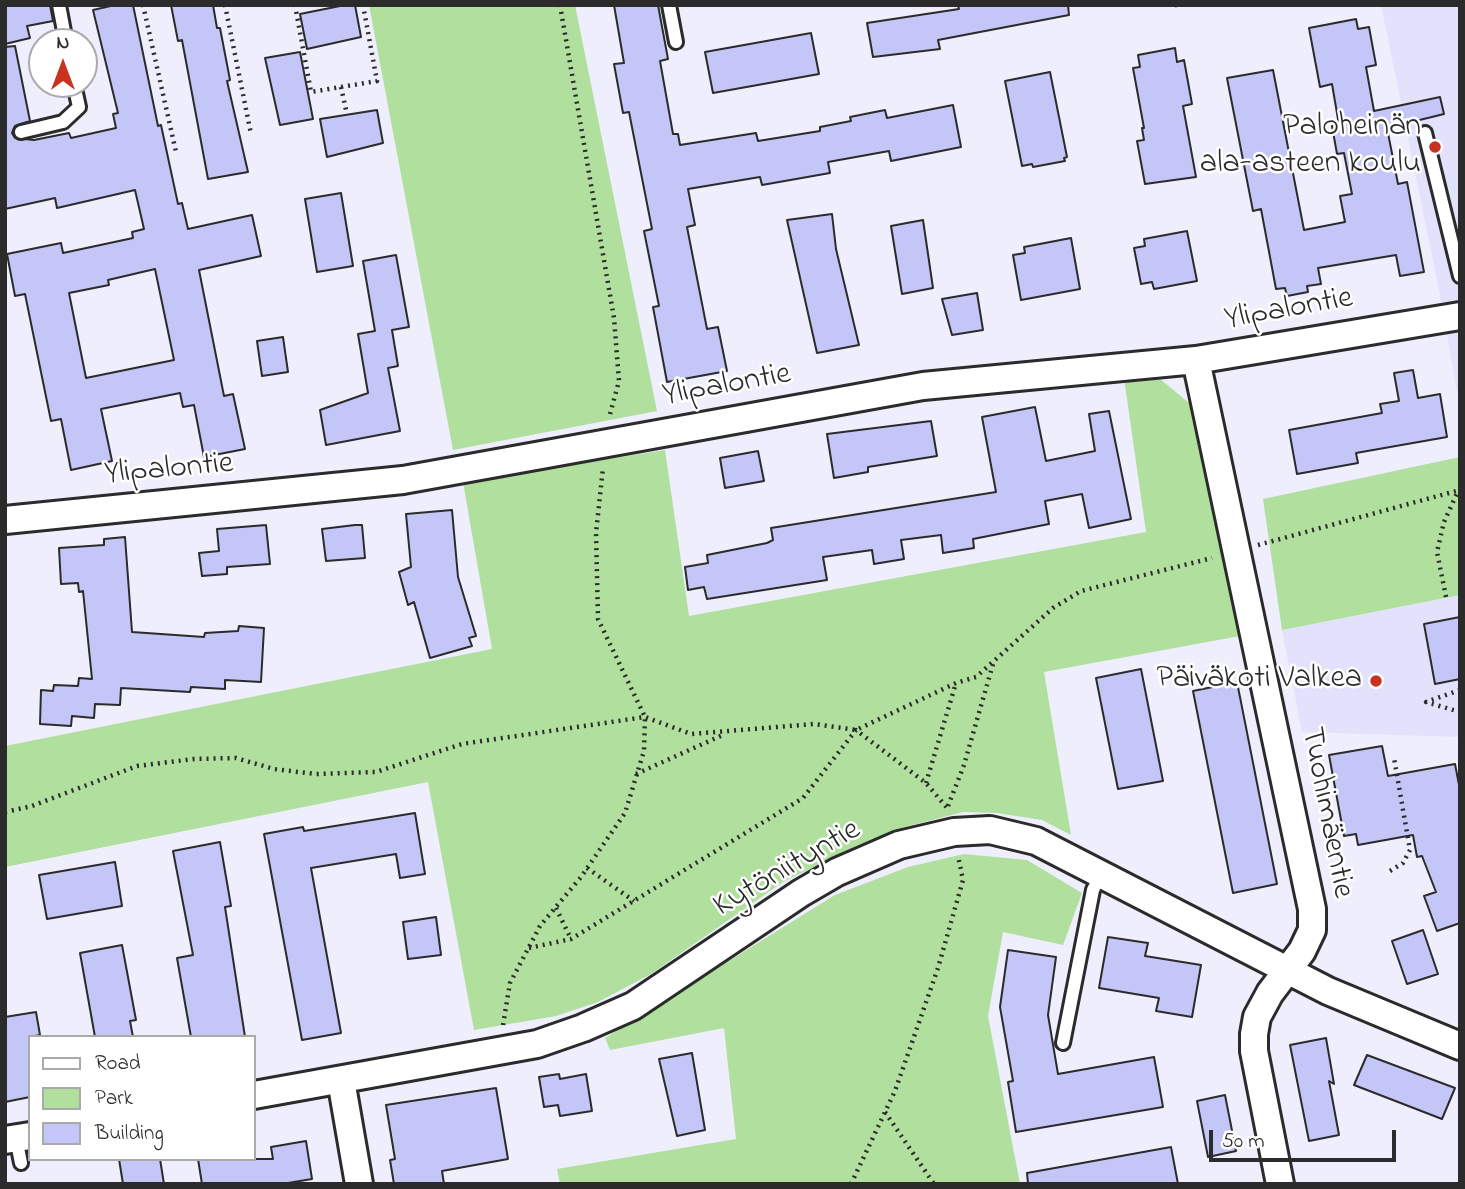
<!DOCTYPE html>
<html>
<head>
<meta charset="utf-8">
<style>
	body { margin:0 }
	#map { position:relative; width:1465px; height:1189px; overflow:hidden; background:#eeeefd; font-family:"Indie Flower",sans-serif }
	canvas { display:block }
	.frame { position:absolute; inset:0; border:7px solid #2b2b2b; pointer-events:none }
	.legend { position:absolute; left:28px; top:1035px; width:228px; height:126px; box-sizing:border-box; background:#fff; border:2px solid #aaa; margin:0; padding:9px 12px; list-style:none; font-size:21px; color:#2b2b2b }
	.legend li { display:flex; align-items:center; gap:14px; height:35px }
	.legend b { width:35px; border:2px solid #aaa }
	.north { position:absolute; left:28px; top:28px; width:70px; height:70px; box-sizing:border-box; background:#fff; border:2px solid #aaa; border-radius:50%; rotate:0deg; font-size:19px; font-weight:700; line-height:28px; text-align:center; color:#2b2b2b }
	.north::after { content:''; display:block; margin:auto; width:24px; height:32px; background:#c8321e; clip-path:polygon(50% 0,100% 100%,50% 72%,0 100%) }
	.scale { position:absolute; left:1209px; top:1130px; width:187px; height:32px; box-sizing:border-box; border:4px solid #2b2b2b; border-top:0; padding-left:9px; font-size:21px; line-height:24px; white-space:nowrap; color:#2b2b2b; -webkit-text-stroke:5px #fff; paint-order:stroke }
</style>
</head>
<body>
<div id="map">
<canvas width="1465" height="1189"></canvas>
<div class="frame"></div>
<ul class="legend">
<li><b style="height:9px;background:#fff"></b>Road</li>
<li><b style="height:19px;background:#b0df9e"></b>Park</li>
<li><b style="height:19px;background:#c5c6f8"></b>Building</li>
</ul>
<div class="north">N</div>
<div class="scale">50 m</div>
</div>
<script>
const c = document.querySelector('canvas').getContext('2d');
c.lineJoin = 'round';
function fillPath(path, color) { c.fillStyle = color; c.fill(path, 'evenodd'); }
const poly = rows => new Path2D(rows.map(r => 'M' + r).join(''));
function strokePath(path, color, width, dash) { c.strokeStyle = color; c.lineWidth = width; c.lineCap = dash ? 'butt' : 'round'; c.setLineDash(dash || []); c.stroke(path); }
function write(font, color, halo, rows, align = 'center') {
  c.font = font + ' "Indie Flower",sans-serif'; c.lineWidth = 5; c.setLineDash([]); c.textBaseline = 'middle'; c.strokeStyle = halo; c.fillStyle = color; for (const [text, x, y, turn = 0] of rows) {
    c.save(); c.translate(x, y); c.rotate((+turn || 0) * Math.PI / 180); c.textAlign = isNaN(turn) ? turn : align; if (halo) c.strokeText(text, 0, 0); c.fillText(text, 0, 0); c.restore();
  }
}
const built = poly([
	[1381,5,1460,5,1460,408,1439,290],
	[1460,595,1460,737,1302,732,1282,630]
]);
const green = poly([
	[369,5,575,5,657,411,453,450],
	[1154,374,1194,407,1214,520,1240,636,1044,672,1071,835,1042,820,997,813,963,812,905,827,856,846,783,882,651,974,598,1002,556,1016,474,1030,428,782,5,867,5,746,492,649,463,482,665,450,689,616,1146,532,1124,378],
	[1460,457,1460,595,1282,630,1263,499],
	[964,854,1027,860,1082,893,1063,945,1003,932,988,1016,1020,1184,560,1184,557,1169,736,1139,724,1028,610,1050,605,1038,835,895,908,867]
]);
const building = poly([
	[5,5,50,5,53,21,27,26,30,38,5,44,5,5],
	[115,5,133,5,158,126,161,125,178,204,182,203,188,229,252,215,261,256,199,270,224,396,233,394,245,449,204,457,194,405,183,407,180,393,101,409,112,461,71,470,61,419,51,421,25,294,15,296,7,254,61,243,63,253,133,238,132,232,144,229,135,190,57,208,55,198,5,209,5,47,15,46,30,121,15,126,12,133,15,138,34,140,69,133,71,138,116,128,113,114,118,113,93,10,115,5],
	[155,269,174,360,86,378,69,293,109,285,108,280,155,269],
	[171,5,213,5,217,28,220,28,230,80,227,81,248,172,208,179,182,40,178,41,171,5],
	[345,5,355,5,361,37,307,49,300,14,345,5],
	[614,5,658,5,668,59,660,61,673,134,678,134,680,145,756,133,758,141,820,131,820,127,851,121,850,117,885,110,887,118,953,105,961,147,891,161,889,151,828,162,830,173,762,185,760,177,688,189,695,225,687,227,707,329,718,327,727,371,667,382,653,307,659,306,644,231,652,229,629,112,623,113,614,64,624,63,614,5],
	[958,5,1068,5,1069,15,938,40,940,49,873,57,867,23,959,9,958,5],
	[1356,19,1358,29,1369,27,1376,65,1366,67,1374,111,1440,97,1444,114,1387,128,1398,184,1407,182,1424,272,1400,276,1396,255,1318,268,1321,284,1307,286,1308,292,1287,296,1285,288,1276,289,1261,209,1253,211,1227,78,1273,70,1304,230,1345,222,1340,196,1352,194,1344,153,1337,154,1332,126,1339,125,1332,84,1320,87,1309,28,1356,19],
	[811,33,819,74,713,93,705,52,811,33],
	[1175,48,1177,62,1184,60,1192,104,1183,106,1196,177,1145,184,1137,141,1144,140,1142,128,1144,128,1133,68,1140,67,1138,55,1175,48],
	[300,52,313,119,280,125,265,58,300,52],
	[1050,72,1067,157,1064,158,1065,161,1033,167,1032,164,1022,166,1005,81,1050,72],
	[377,110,383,143,327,157,320,119,377,110],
	[341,193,353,266,317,272,305,199,341,193],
	[832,214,836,249,859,345,817,353,787,220,832,214],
	[923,220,933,288,902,294,891,226,923,220],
	[1187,231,1197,281,1154,289,1152,282,1141,284,1134,248,1145,246,1144,239,1187,231],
	[1071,238,1080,289,1021,300,1013,255,1025,253,1024,247,1071,238],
	[396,255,409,327,392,330,398,366,388,368,400,431,326,445,320,410,368,393,358,334,375,331,363,261,396,255],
	[977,293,983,330,952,335,942,299,977,293],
	[283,337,288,372,262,376,257,341,283,337],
	[1413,370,1418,398,1440,394,1447,437,1356,453,1358,463,1297,474,1289,430,1382,413,1380,404,1399,401,1394,373,1413,370],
	[1035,407,1046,461,1095,451,1089,414,1109,411,1131,519,1089,528,1082,494,1045,501,1049,524,973,539,974,548,943,553,941,535,901,540,904,559,874,564,872,550,823,557,827,580,707,599,704,587,688,590,685,567,708,563,707,555,767,543,773,540,771,528,996,492,982,417,1035,407],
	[931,421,937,456,868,467,868,472,834,478,827,434,931,421],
	[758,451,764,481,725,488,720,458,758,451],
	[452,510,458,577,476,636,469,638,472,646,430,658,414,602,408,605,399,572,411,567,406,514,452,510],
	[266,525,270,564,227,567,227,574,202,576,199,553,219,551,217,529,266,525],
	[355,525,362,525,365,558,326,561,322,529,355,525],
	[125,537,132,632,204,637,205,633,238,631,239,626,264,628,261,682,225,680,225,689,191,687,190,692,121,688,120,705,95,704,94,718,72,716,71,726,40,724,41,690,53,691,54,685,78,686,79,678,92,679,83,591,79,592,78,583,61,584,59,548,104,545,104,539,125,537],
	[1460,617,1460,679,1435,684,1424,624,1460,617],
	[1141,669,1163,781,1118,789,1096,678,1141,669],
	[1237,682,1277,884,1233,893,1193,691,1237,682],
	[1382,746,1388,776,1455,764,1460,790,1460,923,1437,931,1424,896,1436,892,1422,856,1417,857,1413,835,1358,845,1356,834,1344,836,1329,755,1382,746],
	[415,813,425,874,400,878,396,854,311,868,341,1033,302,1040,264,834,303,827,304,831,415,813],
	[220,842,231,906,225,907,245,1037,191,1037,177,958,193,955,173,851,220,842],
	[115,862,122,906,47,919,39,875,115,862],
	[436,917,441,955,408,959,403,922,436,917],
	[1423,930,1438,974,1407,984,1392,941,1423,930],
	[1108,937,1148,943,1145,956,1201,965,1192,1017,1156,1011,1159,998,1099,988,1108,937],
	[122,945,136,1020,130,1021,133,1037,95,1037,80,953,122,945],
	[1008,950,1056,957,1048,1015,1058,1074,1154,1057,1163,1107,1016,1132,1008,1082,1013,1081,1000,1007,1008,950],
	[36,1012,40,1035,30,1037,30,1097,5,1102,5,1017,36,1012],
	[1326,1038,1334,1084,1329,1081,1339,1135,1309,1141,1290,1045,1326,1038],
	[692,1053,705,1130,677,1136,659,1059,692,1053],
	[1367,1055,1455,1088,1442,1119,1354,1085,1367,1055],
	[559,1074,560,1079,586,1074,592,1111,560,1116,558,1105,544,1107,539,1077,559,1074],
	[496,1088,508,1159,442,1171,444,1184,394,1184,390,1160,395,1159,386,1105,496,1088],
	[1225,1095,1236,1151,1208,1157,1197,1101,1225,1095],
	[306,1141,312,1179,282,1184,202,1184,198,1159,273,1159,271,1147,306,1141],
	[1171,1147,1178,1184,1028,1184,1027,1173,1171,1147],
	[119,1159,160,1159,164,1184,123,1184,119,1159]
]);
const path = poly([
	[143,5,176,152],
	[225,5,251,134],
	[295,5,311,92,377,81,363,5],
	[560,5,614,318,619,381,609,418],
	[1177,5,1178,9],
	[341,87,346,110],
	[1258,545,1460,490],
	[1446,597,1437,552,1444,522,1458,491],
	[1460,690,1426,702,1460,712],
	[636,774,725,734],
	[926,783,956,683],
	[948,806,964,765,993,664],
	[5,812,32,806,137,766,194,759,236,758,274,769,315,774,376,772,462,744,645,717,691,734,814,724,856,730,956,683,976,677,1053,608,1081,591,1212,558],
	[587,868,634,901],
	[1390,871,1403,863,1410,850,1394,758],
	[556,908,571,939],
	[529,948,571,939,803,798,856,730,926,783,948,809],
	[503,1025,510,983,540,926,581,877,625,813,644,751,645,717,598,619,596,533,603,468],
	[885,1112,934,1184],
	[851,1184,895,1091,938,968,963,880,958,856]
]);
const lane = poly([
	[59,5,66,42],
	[669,5,676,42],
	[21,132,63,122,79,107,74,84],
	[1425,133,1460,276],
	[1063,1043,1093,890,1100,876],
	[16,1138,21,1163]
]);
const street = poly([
	[1196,360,1312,909,1312,930,1302,951,1270,993,1257,1017,1254,1034,1254,1051,1280,1184],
	[5,520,403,480,923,386,1196,360,1460,316],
	[341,1080,359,1184],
	[254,1095,537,1044,583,1028,633,1006,801,893,837,872,899,845,954,832,990,830,1036,841,1328,991,1460,1046],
	[5,1140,30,1136]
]);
const markers = [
	[1435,147,7,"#c8321e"],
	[1376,681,7,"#c8321e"]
];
const poiNames = [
	["Paloheinän",1421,129],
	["ala-asteen koulu",1421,166],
	["Päiväkoti Valkea",1362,681]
];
const streetNames = [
	["Ylipalontie",1289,311,-10],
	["Ylipalontie",727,387,-10],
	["Ylipalontie",169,471,-5],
	["Tuohimäentie",1325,813,79],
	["Kytöniityntie",788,870,-30]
];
fillPath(built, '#e2e2fc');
fillPath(green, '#b0df9e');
fillPath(building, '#c5c6f8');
strokePath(building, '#2b2b2b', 2);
strokePath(lane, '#2b2b2b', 18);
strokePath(street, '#2b2b2b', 32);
strokePath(path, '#2b2b2b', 4.5, [2, 5]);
strokePath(lane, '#fff', 12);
strokePath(street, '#fff', 26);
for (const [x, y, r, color] of markers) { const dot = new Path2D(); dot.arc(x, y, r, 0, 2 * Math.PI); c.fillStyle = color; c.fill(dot); strokePath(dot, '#fff', 2.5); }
write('32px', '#2b2b2b', '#fff', poiNames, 'right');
write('32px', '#2b2b2b', '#fff', streetNames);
</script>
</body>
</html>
